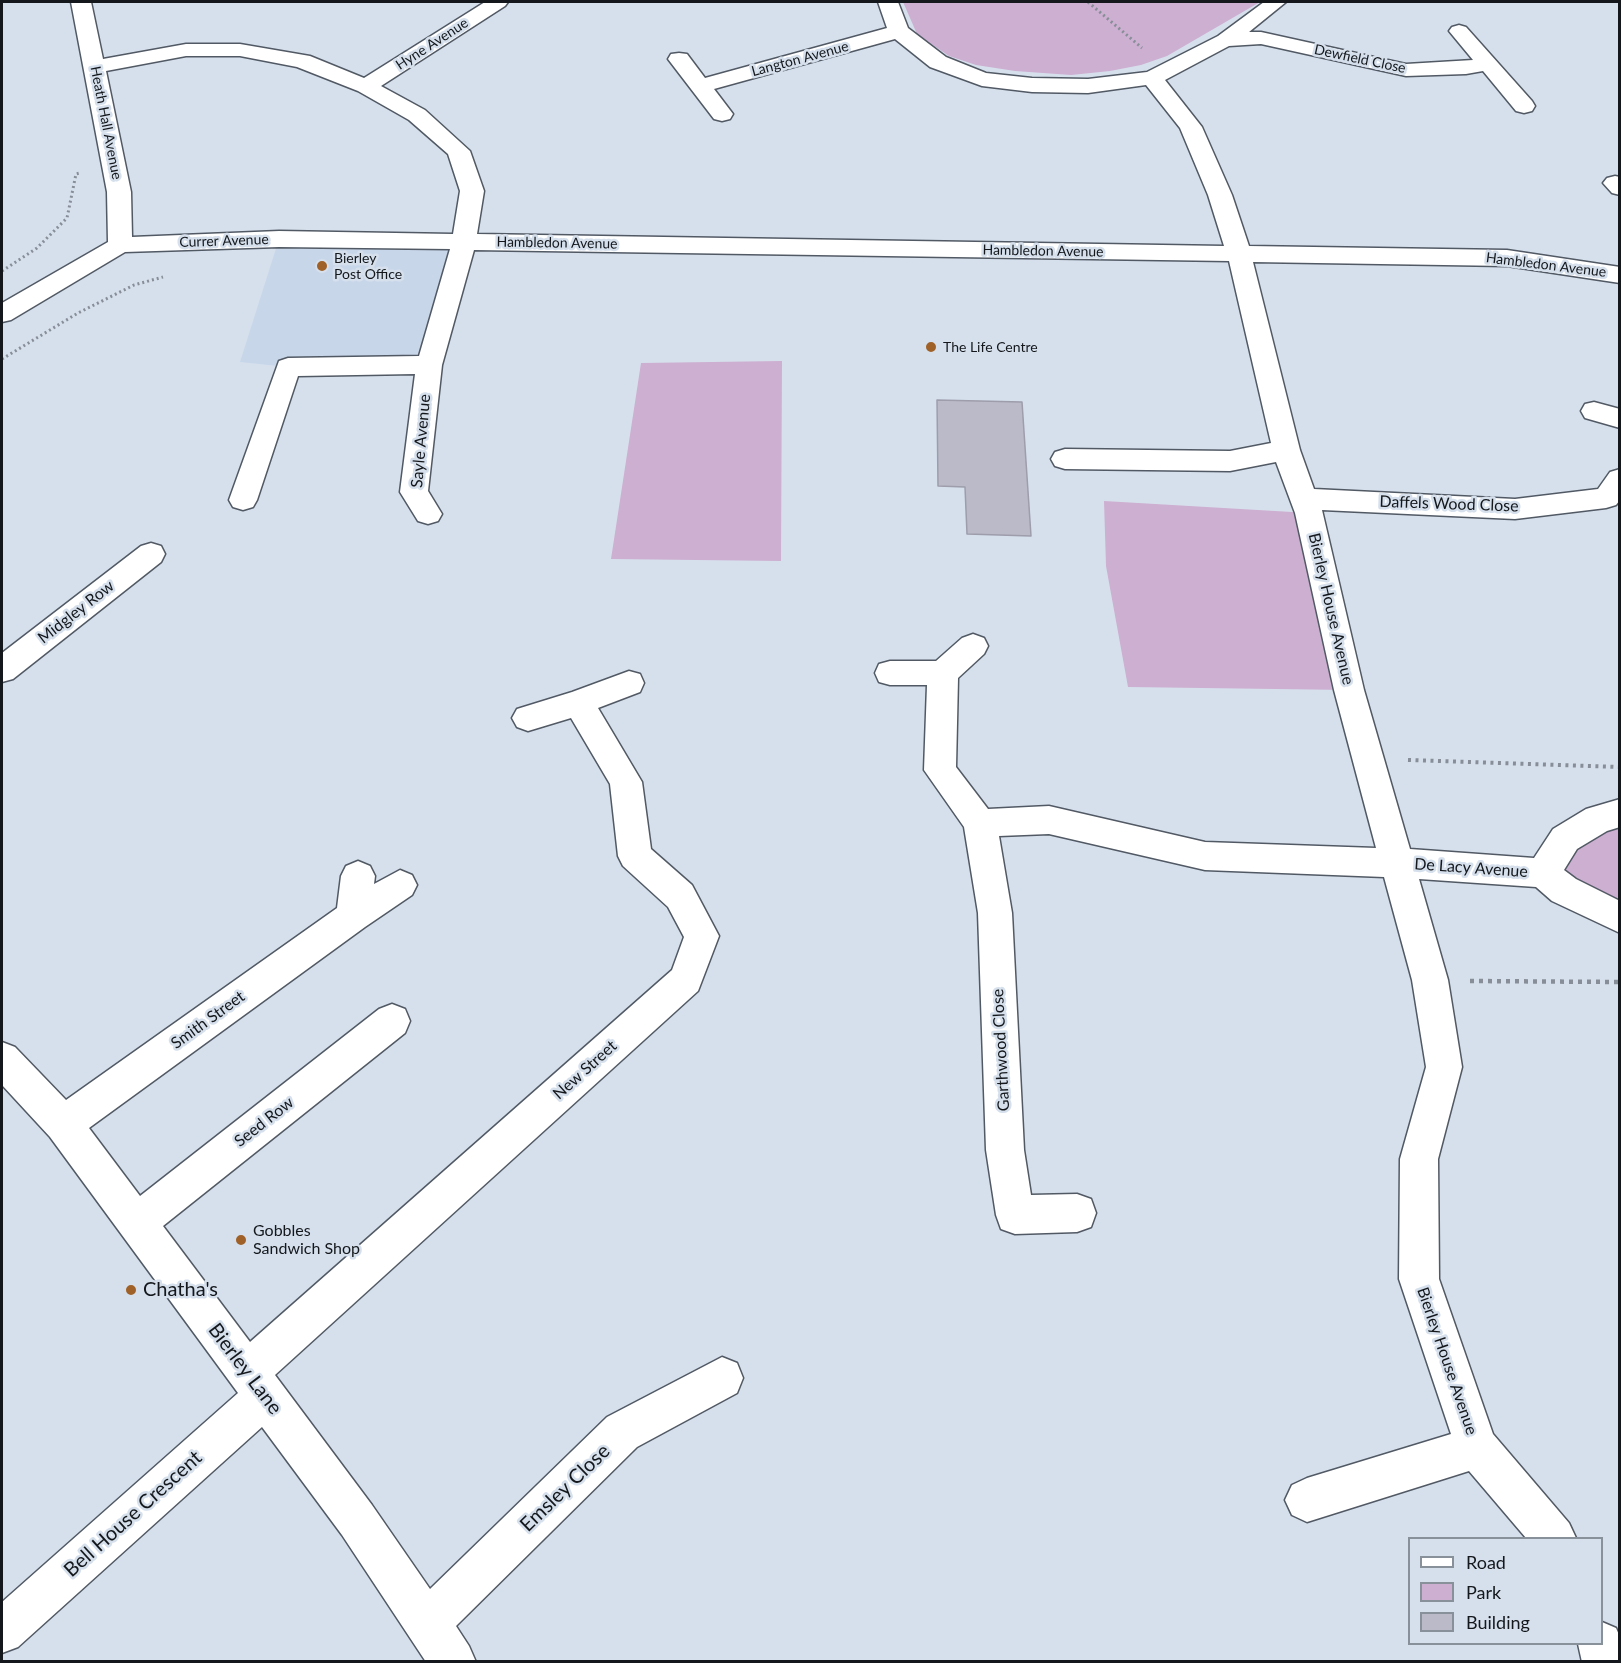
<!DOCTYPE html>
<html>
<head>
<meta charset="utf-8">
<style>
	body { margin:0 }
	#map { position:relative; width:1621px; height:1663px; overflow:hidden; background:#d6e0ed; font-family:Lato,sans-serif }
	canvas { display:block }
	.frame { position:absolute; inset:0; border:3px solid #14181c; pointer-events:none }
	.legend { position:absolute; left:1408px; top:1537px; width:195px; height:108px; box-sizing:border-box; background:#d6e0ed; border:2px solid #889099; margin:0; padding:8px 10px; list-style:none; font-size:18px; color:#14181c }
	.legend li { display:flex; align-items:center; gap:12px; height:30px }
	.legend b { width:30px; border:2px solid #889099 }
</style>
</head>
<body>
<div id="map">
<canvas width="1621" height="1663"></canvas>
<div class="frame"></div>
<ul class="legend">
<li><b style="height:8px;background:#fff"></b>Road</li>
<li><b style="height:16px;background:#cdafd1"></b>Park</li>
<li><b style="height:16px;background:#bbbac9"></b>Building</li>
</ul>
</div>
<script>
const c = document.querySelector('canvas').getContext('2d');
c.lineJoin = 'round';
function fillPath(path, color) { c.fillStyle = color; c.fill(path, 'evenodd'); }
const poly = rows => new Path2D(rows.map(r => 'M' + r).join(''));
function strokePath(path, color, width, dash) { c.strokeStyle = color; c.lineWidth = width; c.lineCap = dash ? 'butt' : 'round'; c.setLineDash(dash || []); c.stroke(path); }
function write(font, color, halo, rows, align = 'center') {
  c.font = font + ' Lato,sans-serif'; c.lineWidth = 5; c.setLineDash([]); c.textBaseline = 'middle'; c.strokeStyle = halo; c.fillStyle = color; for (const [text, x, y, turn = 0] of rows) {
    c.save(); c.translate(x, y); c.rotate((+turn || 0) * Math.PI / 180); c.textAlign = isNaN(turn) ? turn : align; if (halo) c.strokeText(text, 0, 0); c.fillText(text, 0, 0); c.restore();
  }
}
const built = poly([
	[279,239,464,242,429,365,288,367,240,362]
]);
const green = poly([
	[903,2,1260,2,1167,56,1141,65,1110,71,1071,75,1015,71,976,65,949,56,917,34],
	[782,361,781,561,611,559,641,363],
	[1104,501,1309,513,1349,690,1128,687,1106,566],
	[1619,813,1619,918,1543,873]
]);
const building = poly([
	[937,400,1022,402,1031,536,967,534,965,487,938,486,937,400]
]);
const pathFar2 = poly([
	[1088,2,1142,48],
	[2,271,37,248,67,218,76,174,80,173],
	[2,359,78,313,134,285,163,277]
]);
const pathFar1 = poly([
	[1408,760,1620,767]
]);
const path = poly([
	[1470,981,1620,982]
]);
const minor = poly([
	[71,2,91,2,103,59,186,44,240,44,310,56,364,78,485,2,508,2,505,6,381,86,425,110,470,151,484,191,477,234,1224,246,1208,195,1180,128,1146,85,1088,93,1032,92,982,86,930,67,895,39,714,89,733,114,730,119,722,121,714,119,668,59,671,54,679,53,687,54,705,78,887,28,878,2,898,2,908,28,946,57,986,73,1032,78,1088,79,1147,72,1218,36,1264,2,1286,2,1249,32,1261,32,1406,64,1473,60,1449,31,1452,27,1459,25,1466,27,1532,101,1535,106,1532,111,1524,113,1516,111,1483,71,1466,74,1406,76,1261,44,1229,46,1165,80,1202,127,1232,195,1249,246,1507,250,1620,267,1620,283,1507,266,1253,262,1300,450,1314,489,1515,499,1598,489,1610,472,1620,469,1620,500,1616,505,1606,508,1515,519,1322,510,1364,690,1410,849,1534,858,1553,829,1586,809,1620,799,1620,827,1607,831,1577,849,1564,870,1576,879,1620,901,1620,933,1552,901,1536,887,1419,879,1448,980,1462,1067,1438,1159,1439,1279,1493,1434,1569,1523,1576,1538,1526,1538,1469,1471,1307,1522,1292,1515,1285,1500,1292,1485,1307,1478,1451,1434,1399,1279,1400,1159,1426,1067,1412,980,1384,877,1205,870,1049,834,999,836,1012,913,1024,1150,1031,1195,1077,1194,1091,1199,1096,1213,1091,1227,1077,1232,1015,1234,1001,1229,996,1215,986,1150,978,913,964,827,924,770,927,685,890,685,879,682,875,673,879,664,890,661,936,661,962,638,973,634,984,638,988,646,984,654,958,678,956,767,988,809,1049,806,1205,842,1376,848,1334,690,1295,513,1276,462,1230,471,1065,469,1055,466,1051,459,1055,452,1065,449,1230,451,1271,443,1229,261,474,250,442,365,428,491,442,514,438,521,428,524,418,521,400,492,415,374,298,376,257,500,253,507,243,510,233,507,229,500,279,361,288,358,419,356,450,249,279,247,125,252,11,320,2,322,2,303,108,242,107,192,71,2],
	[186,56,240,56,297,67,358,91,409,120,448,154,460,191,453,234,279,231,132,237,131,192,106,71,186,56],
	[1615,176,1620,177,1620,195,1612,193,1603,183,1607,178,1615,176],
	[1594,402,1620,409,1620,428,1585,418,1581,411,1585,404,1594,402],
	[151,543,161,546,165,554,161,562,13,679,2,682,2,653,141,546,151,543],
	[629,671,640,674,644,683,640,692,598,708,642,782,651,849,692,885,719,936,698,991,275,1375,372,1505,430,1589,607,1417,722,1357,737,1363,743,1378,737,1393,637,1447,456,1626,469,1646,476,1662,426,1662,342,1535,262,1427,18,1647,2,1653,2,1602,238,1393,50,1137,2,1085,2,1042,15,1047,66,1100,337,908,341,876,346,866,358,861,370,866,375,876,374,884,400,870,412,875,417,885,412,895,365,927,89,1128,140,1196,379,1009,392,1004,405,1009,410,1021,405,1033,163,1226,250,1342,672,970,684,937,668,907,623,866,618,856,610,784,571,718,528,731,517,727,512,718,517,709,572,692,629,671],
	[1602,1622,1616,1628,1620,1637,1620,1662,1582,1662,1578,1644,1602,1644,1602,1622]
]);
const markers = [
	[322,266,6,"#9f6127"],
	[931,347,6,"#9f6127"],
	[241,1240,6,"#9f6127"],
	[131,1290,6,"#9f6127"]
];
const farStreetnames = [
	["Hyne Avenue",432,44,-33],
	["Langton Avenue",800,59,-15],
	["Dewfield Close",1360,59,12],
	["Heath Hall Avenue",106,123,79],
	["Currer Avenue",224,241,-2],
	["Hambledon Avenue",557,243,1],
	["Hambledon Avenue",1043,251,1],
	["Hambledon Avenue",1546,265,7]
];
const farPoinames = [
	["Bierley",334,258],
	["Post Office",334,274],
	["The Life Centre",943,347]
];
const streetNames = [
	["Sayle Avenue",421,441,-85],
	["Daffels Wood Close",1449,504,2],
	["Bierley House Avenue",1331,609,77],
	["Midgley Row",76,612,-38],
	["De Lacy Avenue",1471,868,4],
	["Smith Street",208,1020,-36],
	["Garthwood Close",1001,1050,-93],
	["New Street",585,1070,-42],
	["Seed Row",264,1122,-38],
	["Bierley House Avenue",1447,1361,71]
];
const poiNames = [
	["Gobbles",253,1231],
	["Sandwich Shop",253,1249]
];
const nearPoinames = [
	["Chatha's",143,1290]
];
const nearStreetnames = [
	["Bierley Lane",245,1369,53],
	["Emsley Close",565,1488,-44],
	["Bell House Crescent",133,1514,-42]
];
fillPath(built, '#c8d6ea');
fillPath(green, '#cdafd1');
fillPath(building, '#bbbac9');
strokePath(building, '#9e9dac', 1.5);
strokePath(minor, '#515964', 3);
strokePath(pathFar2, '#878e98', 3, [2, 3]);
strokePath(pathFar1, '#878e98', 4, [3, 4.5]);
strokePath(path, '#878e98', 4.5, [4, 5]);
fillPath(minor, '#fff');
for (const [x, y, r, color] of markers) { const dot = new Path2D(); dot.arc(x, y, r, 0, 2 * Math.PI); c.fillStyle = color; c.fill(dot); strokePath(dot, '#d6e0ed', 2); }
write('14px', '#14181c', '#d6e0ed', farStreetnames);
write('14px', '#14181c', '#d6e0ed', farPoinames, 'left');
write('16px', '#14181c', '#d6e0ed', streetNames);
write('16px', '#14181c', '#d6e0ed', poiNames, 'left');
write('20px', '#14181c', '#d6e0ed', nearPoinames, 'left');
write('20px', '#14181c', '#d6e0ed', nearStreetnames);
</script>
</body>
</html>
